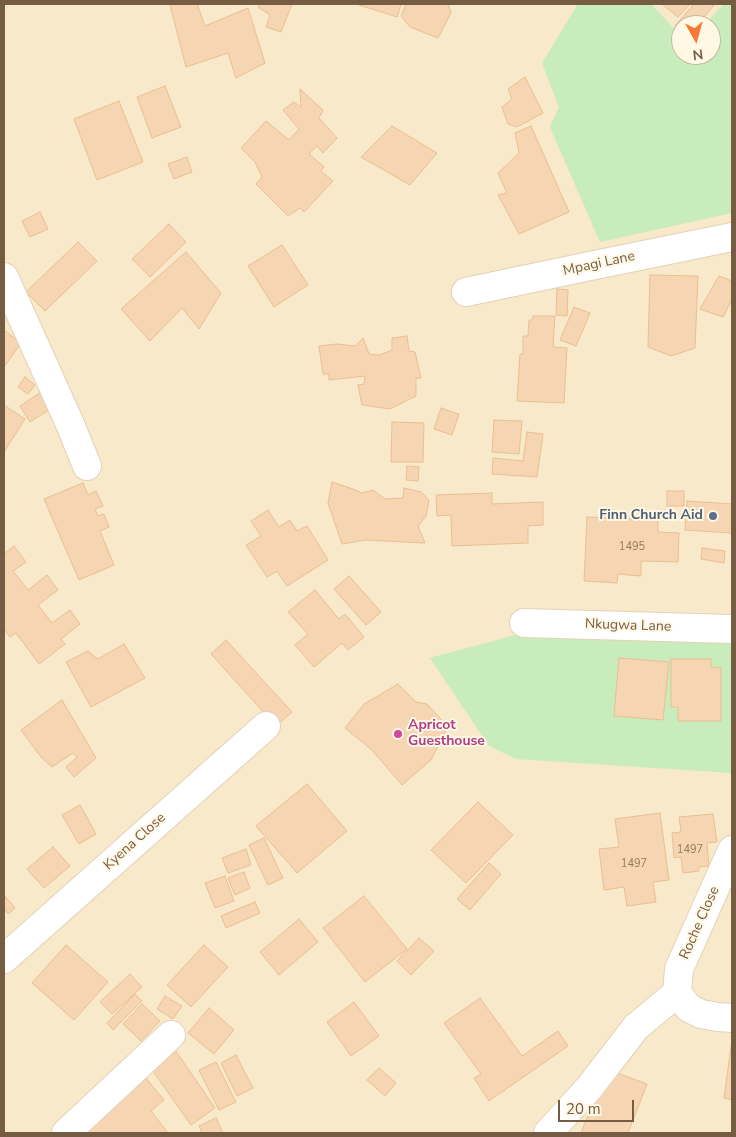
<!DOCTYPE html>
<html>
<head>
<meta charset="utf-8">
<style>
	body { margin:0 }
	#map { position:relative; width:736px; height:1137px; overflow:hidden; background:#fef6dd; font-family:"Nunito Sans",sans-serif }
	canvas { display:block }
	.frame { position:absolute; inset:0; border:5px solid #765c43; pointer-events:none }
	.north { position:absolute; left:671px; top:15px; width:50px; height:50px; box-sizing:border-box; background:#fff8e5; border:1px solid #c8baa4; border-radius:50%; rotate:173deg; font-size:14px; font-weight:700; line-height:20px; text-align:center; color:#765c43 }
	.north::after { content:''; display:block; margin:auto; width:18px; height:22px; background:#f57a35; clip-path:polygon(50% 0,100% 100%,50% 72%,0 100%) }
	.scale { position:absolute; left:558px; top:1100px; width:76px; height:22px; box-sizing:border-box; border:2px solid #765c43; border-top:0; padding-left:6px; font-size:15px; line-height:18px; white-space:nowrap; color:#765c43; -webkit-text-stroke:4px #fff8e5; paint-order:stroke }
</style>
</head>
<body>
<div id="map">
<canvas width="736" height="1137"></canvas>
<div class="frame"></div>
<div class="north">N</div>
<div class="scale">20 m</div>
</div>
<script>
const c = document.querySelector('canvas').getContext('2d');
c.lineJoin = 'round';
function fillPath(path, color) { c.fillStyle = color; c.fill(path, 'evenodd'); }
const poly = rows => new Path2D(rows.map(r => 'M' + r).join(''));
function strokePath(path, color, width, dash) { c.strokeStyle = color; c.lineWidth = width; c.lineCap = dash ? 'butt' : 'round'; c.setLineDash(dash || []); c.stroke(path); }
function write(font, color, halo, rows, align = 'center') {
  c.font = font + ' "Nunito Sans",sans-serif'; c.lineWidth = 4; c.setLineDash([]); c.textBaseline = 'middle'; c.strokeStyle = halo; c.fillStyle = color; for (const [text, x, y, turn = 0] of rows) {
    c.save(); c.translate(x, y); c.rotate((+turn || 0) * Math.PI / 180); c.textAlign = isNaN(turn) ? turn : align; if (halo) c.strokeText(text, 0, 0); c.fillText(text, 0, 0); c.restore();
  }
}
const residential = poly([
	[4,4,732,4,732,1133,4,1133],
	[681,25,711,25,711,55,681,55]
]);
const green = poly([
	[578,4,651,4,681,36,681,55,711,55,711,25,704,25,724,4,732,4,732,213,600,242,550,127,559,107,542,63],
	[519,634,732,639,732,773,516,759,489,746,430,658]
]);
const building = poly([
	[175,4,197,4,205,26,248,8,265,63,236,78,228,53,186,67,170,5,175,4],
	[260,4,292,4,281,32,266,27,270,15,258,7,260,4],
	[356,4,401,4,397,17,356,4],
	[406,4,448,4,451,13,438,38,410,27,401,16,406,4],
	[662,4,690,4,678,17,662,4],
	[694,4,715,4,697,25,681,25,681,30,675,26,694,4],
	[525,77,543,113,517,127,508,124,502,107,512,99,508,89,525,77],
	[165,86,181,127,152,138,137,97,165,86],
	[300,89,323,110,319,118,337,138,323,153,317,146,309,154,324,167,321,171,333,181,304,212,300,208,288,216,256,184,262,177,255,162,241,148,266,121,289,140,299,129,283,110,294,102,301,107,300,89],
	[119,101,143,162,97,180,74,119,119,101],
	[392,126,437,153,410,185,361,157,392,126],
	[531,126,569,212,519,234,498,195,507,193,498,173,519,153,515,133,531,126],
	[187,157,192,172,174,179,168,164,187,157],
	[40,212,48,229,30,237,22,221,40,212],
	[169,224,186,242,150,277,132,259,169,224],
	[78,242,97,261,45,311,26,292,78,242],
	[282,245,308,285,274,307,248,266,282,245],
	[186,252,221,293,199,329,182,308,150,341,121,309,186,252],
	[650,275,698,276,695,348,671,356,648,347,650,275],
	[719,276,732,281,732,300,723,317,700,309,719,276],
	[557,289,568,290,567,316,556,315,557,289],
	[574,307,590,313,576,346,560,340,574,307],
	[533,316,555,316,553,347,567,348,564,403,517,401,520,354,523,354,523,336,528,336,529,320,533,320,533,316],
	[4,330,21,343,4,367,4,330],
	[407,336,409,351,415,352,421,378,416,378,416,396,390,409,362,405,358,385,364,384,365,376,329,380,329,374,323,374,319,346,337,344,355,346,363,338,369,354,379,355,392,350,392,338,407,336],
	[25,377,35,385,28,394,18,387,25,377],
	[41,392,52,408,30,422,20,406,41,392],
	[4,405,25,419,4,452,4,405],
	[441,408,459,414,452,435,434,429,441,408],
	[494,420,522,421,519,454,492,452,494,420],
	[392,422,424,423,423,462,391,462,392,422],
	[527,432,543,434,537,477,492,474,493,458,523,461,527,432],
	[407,466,419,467,418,481,406,480,407,466],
	[332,482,353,489,362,493,373,490,385,499,403,498,404,488,421,492,429,500,426,516,418,526,425,543,366,540,342,544,328,503,332,482],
	[83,483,88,495,96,491,103,506,95,509,98,516,104,514,109,527,100,531,114,565,79,580,44,499,83,483],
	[667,491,684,491,684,506,667,506,667,491],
	[492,493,492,504,543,502,543,525,528,526,528,543,452,546,451,515,437,516,436,495,492,493],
	[687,501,732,504,732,533,685,530,687,501],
	[268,510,279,527,290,520,297,531,307,526,328,560,287,586,277,571,267,577,246,545,261,536,251,521,268,510],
	[587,517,658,520,658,532,679,533,678,562,641,561,641,576,618,574,617,583,584,581,587,517],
	[14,546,26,562,13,571,28,590,47,575,58,590,38,605,52,623,70,610,80,624,61,639,65,644,39,664,16,633,10,637,4,629,4,554,14,546],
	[702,548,725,551,724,563,701,559,702,548],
	[349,576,381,612,366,625,334,589,349,576],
	[315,590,339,619,345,614,364,637,348,650,342,643,314,667,295,645,308,634,288,612,315,590],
	[226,640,292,712,276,726,211,654,226,640],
	[124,644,145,678,91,707,66,662,88,651,98,659,124,644],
	[619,658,669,662,663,720,614,716,619,658],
	[671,659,711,659,711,668,721,667,721,721,678,721,678,707,671,707,671,659],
	[398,684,416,702,427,704,448,727,431,760,402,785,372,750,345,728,364,704,398,684],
	[62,700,96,758,74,777,66,767,77,757,73,753,52,767,41,757,21,730,62,700],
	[307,784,347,831,297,873,256,826,307,784],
	[478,802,513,835,466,883,431,850,478,802],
	[80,805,96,834,79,844,62,815,80,805],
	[660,813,669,880,653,882,656,902,627,906,624,887,604,890,599,849,619,847,615,819,660,813],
	[713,814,717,842,707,843,709,866,699,867,699,871,683,873,681,857,674,858,672,833,681,832,679,817,713,814],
	[264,838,283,878,268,885,249,845,264,838],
	[53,847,70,866,44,888,27,869,53,847],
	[246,849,251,865,228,873,222,858,246,849],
	[489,863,501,874,470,910,457,899,489,863],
	[244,872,250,888,235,895,228,878,244,872],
	[225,876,234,901,215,908,205,883,225,876],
	[4,895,15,908,8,914,4,908,4,895],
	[364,896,407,949,365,982,323,928,364,896],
	[255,902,260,913,226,928,221,916,255,902],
	[299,919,318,942,279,975,260,952,299,919],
	[419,938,434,951,411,975,397,961,419,938],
	[66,945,108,982,74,1020,32,983,66,945],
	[204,945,228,967,191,1007,167,985,204,945],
	[130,974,142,987,112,1014,100,1002,130,974],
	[135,994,142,1001,113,1030,107,1023,135,994],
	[165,996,182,1006,173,1019,157,1009,165,996],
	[480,998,522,1056,558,1031,568,1046,489,1101,474,1078,481,1074,444,1023,480,998],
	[354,1002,379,1036,351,1056,327,1022,354,1002],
	[142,1004,160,1021,141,1041,123,1024,142,1004],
	[209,1008,234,1030,214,1054,188,1033,209,1008],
	[173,1047,215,1108,191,1125,148,1064,173,1047],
	[731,1047,732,1047,732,1100,724,1098,731,1047],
	[236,1055,253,1088,237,1096,221,1063,236,1055],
	[216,1062,236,1102,219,1110,199,1070,216,1062],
	[379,1068,396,1083,385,1096,367,1080,379,1068],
	[606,1069,647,1084,628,1133,581,1133,606,1069],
	[145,1077,164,1100,151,1111,168,1133,90,1133,84,1126,145,1077],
	[216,1118,223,1133,202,1133,199,1126,216,1118]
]);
const minor = poly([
	[4,277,70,424,87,466],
	[466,292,590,266,732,237],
	[524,623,732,629],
	[732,850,679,969,677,993,689,1008,701,1014,718,1017,732,1018],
	[4,959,266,726],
	[66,1133,171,1035],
	[548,1133,589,1088,636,1027,677,993]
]);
const markers = [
	[713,516,5,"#5c6f8a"],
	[398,734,5,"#d1479c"]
];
const numberNames = [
	["1495",632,547],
	["1497",690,850],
	["1497",634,864]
];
const streetNames = [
	["Mpagi Lane",599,264,-12],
	["Nkugwa Lane",628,626,2],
	["Kyena Close",135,842,-42],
	["Roche Close",700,923,-66]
];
const serviceNames = [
	["Finn Church Aid",703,516]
];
const hotelNames = [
	["Apricot",408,726],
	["Guesthouse",408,742]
];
fillPath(residential, '#f7e9ca');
fillPath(green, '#c8ecbb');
fillPath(building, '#f6d6b2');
strokePath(building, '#eabf91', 1);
strokePath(minor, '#e3d2b8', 30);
strokePath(minor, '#fff', 28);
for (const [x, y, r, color] of markers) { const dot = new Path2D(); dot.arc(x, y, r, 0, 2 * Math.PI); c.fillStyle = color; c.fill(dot); strokePath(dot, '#fff8e5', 2); }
write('11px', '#967a5f', null, numberNames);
write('14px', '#765c43', '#fff8e5', streetNames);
write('bold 14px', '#4e5e75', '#fff8e5', serviceNames, 'right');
write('bold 14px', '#b23c85', '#fff8e5', hotelNames, 'left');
</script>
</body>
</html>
